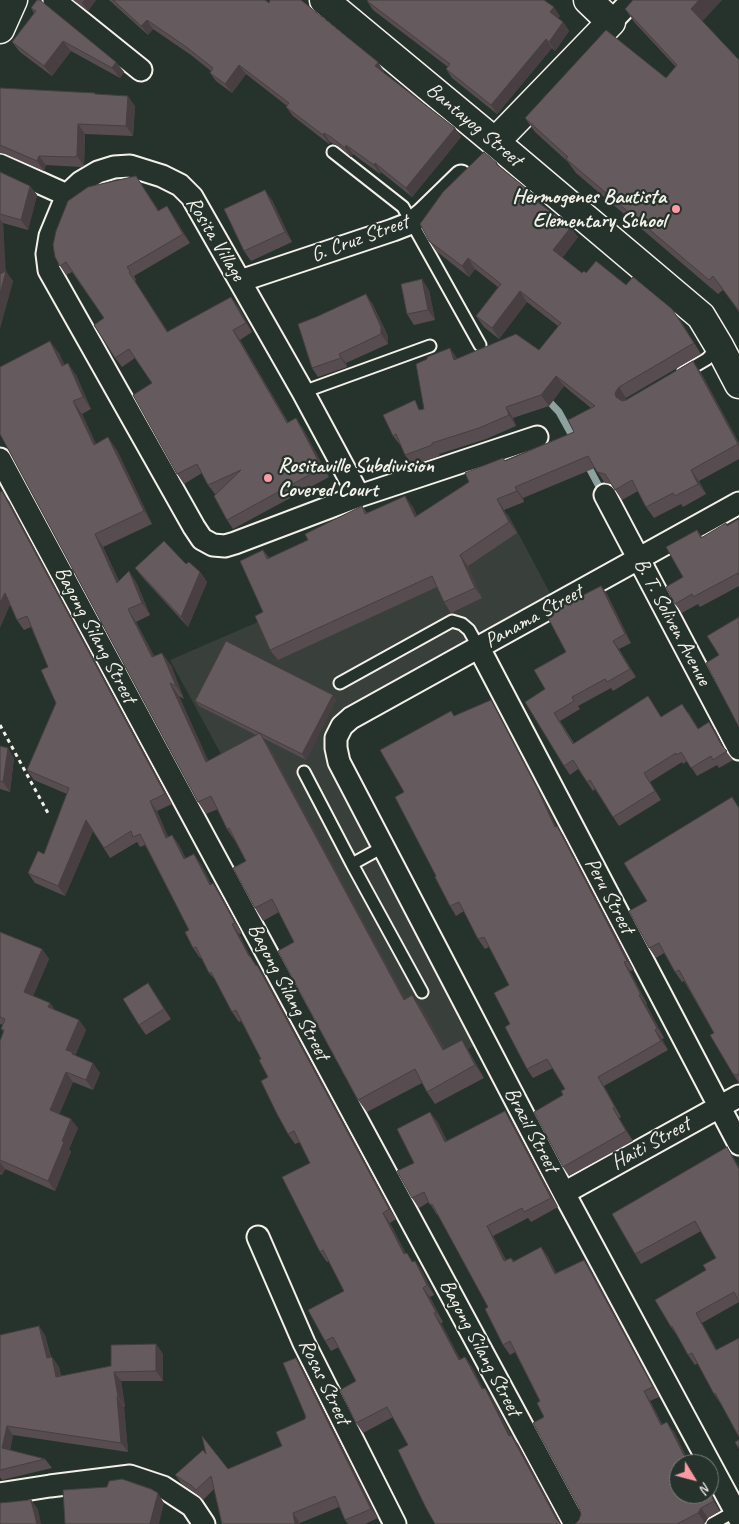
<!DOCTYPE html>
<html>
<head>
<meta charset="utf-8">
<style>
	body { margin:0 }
	#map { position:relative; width:739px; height:1524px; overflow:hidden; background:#26332d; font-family:Caveat,sans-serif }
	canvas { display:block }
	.north { position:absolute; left:669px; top:1454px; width:50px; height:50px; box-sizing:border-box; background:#26332d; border:1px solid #787f78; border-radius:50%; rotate:127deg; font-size:14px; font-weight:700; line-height:20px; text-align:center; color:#f4f1e8 }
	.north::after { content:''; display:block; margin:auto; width:18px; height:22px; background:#ff9aa2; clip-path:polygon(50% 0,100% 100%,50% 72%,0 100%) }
</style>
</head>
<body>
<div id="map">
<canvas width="739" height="1524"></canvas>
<div class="north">N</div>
</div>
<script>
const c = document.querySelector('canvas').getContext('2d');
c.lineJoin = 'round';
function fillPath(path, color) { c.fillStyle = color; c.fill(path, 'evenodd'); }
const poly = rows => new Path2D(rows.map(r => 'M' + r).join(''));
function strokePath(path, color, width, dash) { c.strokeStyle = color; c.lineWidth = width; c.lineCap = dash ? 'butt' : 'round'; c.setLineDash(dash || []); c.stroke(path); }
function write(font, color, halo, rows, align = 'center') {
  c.font = font + ' Caveat,sans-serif'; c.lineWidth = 4.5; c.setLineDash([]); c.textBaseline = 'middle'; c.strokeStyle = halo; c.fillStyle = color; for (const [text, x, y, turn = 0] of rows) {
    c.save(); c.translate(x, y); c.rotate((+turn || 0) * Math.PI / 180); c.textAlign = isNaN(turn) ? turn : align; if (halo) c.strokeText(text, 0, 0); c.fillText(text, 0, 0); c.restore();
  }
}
const built = poly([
	[508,514,558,608,357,716,335,752,341,793,482,1041,402,1088,170,660]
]);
const stream = poly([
	[545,397,559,412,575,441],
	[586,462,603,494]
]);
const path = poly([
	[0,725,49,815]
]);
const service = poly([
	[333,152,403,207,480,345],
	[683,373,707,359,719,346],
	[303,392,430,346],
	[340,683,452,621,462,624,469,630,479,648],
	[304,772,352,864,383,847],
	[352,864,422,992],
	[712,1524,739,1509]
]);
const minor = poly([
	[54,0,141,70],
	[611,22,632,0],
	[0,165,67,195],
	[240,281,393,230,411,223,422,214,461,176],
	[0,459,575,1524],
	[605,495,739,749],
	[359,496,303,392,192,197,180,185,162,176,130,166,114,167,98,172,81,182,67,195,50,236,47,254,49,270,194,527,202,539,213,545,225,546,235,543,359,496,537,437],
	[739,503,351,718,342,726,336,738,336,748,339,762,564,1193,739,1518],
	[479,648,739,1144],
	[564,1193,739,1096],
	[258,1237,304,1343,395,1524],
	[0,1494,50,1486,130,1476,163,1487,192,1506,204,1524]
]);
const tertiary = poly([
	[324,0,495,142,701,316,719,346,739,384],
	[0,29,13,0],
	[495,142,611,22,588,0]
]);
const wall = poly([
	[73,0,96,0,88,11],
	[109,0,265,0,384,71,383,72,455,128,461,137,412,197,381,172,380,174,353,154,351,157,338,146,330,142,329,144,293,116,286,107,287,106,246,74,232,93,216,81,210,73,211,71,191,55,153,29,148,35],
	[633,0,722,0,702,21,739,60,739,312,723,290,718,294,576,173,568,162,535,132,525,118,666,78,676,67,635,23,625,9],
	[367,1,560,16,558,18,563,22,569,31,555,51,552,48,497,114,452,78,446,69,448,67,373,10],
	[31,8,116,62,124,72,120,78,71,51,52,76,20,52,12,42,34,13],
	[0,88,96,94,135,106,133,136,85,134,84,166,81,167,46,165,44,171,5,154,0,153],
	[497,163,500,167,578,237,562,258,582,273,626,285,680,320,701,354,626,398,625,400,700,371,739,443,739,459,699,481,706,494,683,507,681,504,654,518,646,507,638,491,622,500,611,484,605,483,595,468,523,498,524,502,504,510,517,533,468,566,482,598,451,613,444,602,437,587,278,660,270,650,263,612,263,550,269,558,308,540,362,506,367,513,413,507,417,516,505,460,574,432,591,408,564,386,549,406,513,418,516,426,486,439,439,454,440,456,412,465,405,455,401,446,393,436,422,410,424,409,457,359,539,350,558,326,527,302,499,339,484,327,476,316,498,287,475,269,469,277,436,251,429,241],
	[0,172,30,186,37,195,28,230,3,223,5,272,13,281,0,328],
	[136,176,159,211,167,206,190,243,134,276,136,280,135,281,168,332,238,306,252,332,240,340,288,422,302,427,329,477,233,529,227,520,216,494,215,494,208,485,202,473,184,484,177,474,152,383,135,358,122,367,115,358,104,318,72,272,66,275,60,266],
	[272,200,292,242,251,261,244,251],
	[429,290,435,320,414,325,407,314],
	[372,303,388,336,388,344,346,363,347,367,318,377,312,368],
	[59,353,64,365,76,375,91,409,82,414,96,444,117,450,152,524,103,547,119,581,129,571,137,584,150,615,136,622,154,656,171,665,184,699,179,696,208,761,256,735,199,706,195,701,333,695,336,700,306,760,263,738,268,745,405,999,412,995,421,1007,445,1050,462,1040,470,1053,484,1078,435,1104,427,1092,422,1083,367,1112,358,1100,294,942,279,912,263,921,255,908,246,861,235,841,227,829,218,809,206,814,198,802,0,434],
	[9,501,172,804,157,811,168,837,172,835,179,845,186,859,201,864,211,884,220,893,242,933,239,934,251,958,264,975,396,1219,390,1223,406,1254,407,1253,413,1262,415,1261,422,1271,434,1295,430,1297,443,1322,441,1323,460,1359,465,1357,472,1367,483,1389,492,1398,511,1435,518,1444,561,1524,408,1445,393,1417,363,1433,356,1423,356,1381,339,1347,331,1351,325,1341,344,1291,329,1261,327,1262,320,1252,310,1163,300,1142,295,1144,288,1134,261,1059,241,1021,239,1022,232,1012,217,982,209,973,202,958,200,958,193,948,189,930,145,845,140,847,137,842,110,858,93,831,65,896,35,883,28,873,44,854,67,794,34,780,27,770,56,703,48,667,31,627,24,630,17,620,10,605],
	[739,519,739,586,700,607,698,604,682,613,675,604,697,530,702,537],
	[186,564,200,572,207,582,188,627,143,578,135,568],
	[601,586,607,594,631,643,619,649,636,677,613,691,611,688,578,706,580,709,560,721,574,743,648,696,661,717,688,712,698,728,715,730,725,750,733,760,719,768,717,765,697,776,687,761,683,764,682,762,650,782,661,800,619,826,595,789,593,791,578,769,570,775,564,766,545,689,566,652],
	[491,700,497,710,543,798,556,826,563,835,634,970,630,971,647,1004,646,1004,664,1038,662,1039,668,1050,604,1086,621,1117,619,1118,633,1141,569,1176,563,1167,563,1095,565,1089,553,1068,533,1078,527,1069,510,1024,509,985,489,947,485,949,478,939,464,911,456,916,450,906,436,876,451,711,454,716],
	[0,746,14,758,10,792,0,789],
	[739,806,739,1083,733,1074,714,1033,684,981,682,982,675,972,664,953,656,958,649,948,647,901],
	[0,932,42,949,49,959,33,996,50,1003,55,1010,79,1020,86,1030,75,1056,100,1073,93,1090,73,1082,59,1114,78,1128,69,1149,71,1152,55,1191,5,1169,2,1175,0,1174,0,1041,4,1033,1,1029,3,1025,0,1024],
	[148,983,171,1019,146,1035,139,1025],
	[437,1121,447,1141,512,1121,558,1207,531,1222,528,1218,493,1236,506,1260,511,1258,514,1261,541,1247,548,1257,556,1273,584,1260,591,1270,659,1397,650,1401,662,1424,674,1432,687,1458,709,1494,720,1511,708,1518,705,1523,703,1524,575,1524,579,1520,581,1514,579,1508,544,1417,540,1401,515,1352,510,1355,503,1345,488,1307,438,1214,437,1215,429,1202,419,1208,412,1198,414,1163],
	[727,1147,739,1167,739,1302,702,1323,720,1403,714,1394,698,1363,695,1365,688,1355,678,1337,671,1327,706,1270,716,1258,701,1231,641,1264,635,1254],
	[0,1335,45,1335,51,1357,52,1357,59,1367,61,1376,111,1366,156,1344,163,1354,163,1381,121,1381,125,1407,124,1407,128,1452,13,1435,10,1450,45,1459,52,1468,2,1480,0,1477],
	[302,1367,378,1518,365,1524,348,1524,345,1520,339,1507,300,1523,300,1524,222,1524,214,1489,203,1500,199,1496,182,1484,175,1475,206,1454,228,1469,282,1446,305,1419]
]);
const shadedWall = poly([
	[84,0,96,0,88,11,82,3],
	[699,0,722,0,701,23,691,9],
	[554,7,560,16,556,21,550,12],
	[147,20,153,29,148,35,141,26],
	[563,22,569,31,555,51,549,42],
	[546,39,552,48,497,114,491,105],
	[63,41,71,51,52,76,44,66],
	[116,62,124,72,120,78,112,68],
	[378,62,384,71,381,75,375,66],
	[239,65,246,74,232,93,225,84],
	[128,96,135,106,133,136,126,126],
	[78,124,85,134,84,166,77,156],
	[455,128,461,137,412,197,406,188],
	[324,133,330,142,329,144,323,135],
	[346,145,353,154,351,157,345,148],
	[39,156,46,165,44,171,37,161],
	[375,163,381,172,380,174,374,165],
	[30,186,37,195,28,230,21,220],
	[265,190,272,200,292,242,285,232],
	[167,206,173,215,190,243,183,234],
	[0,219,3,223,6,274,6,271,13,281,0,328],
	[571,227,578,237,560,261,553,250],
	[468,258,475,269,469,277,462,266],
	[422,279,429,290,435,320,428,310],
	[520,291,527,302,499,339,492,328],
	[366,294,372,303,388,336,388,344,381,334],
	[231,297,238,306,252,332,246,323],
	[233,330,240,340,293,432,287,423],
	[50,341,59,353,71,378,62,366],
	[450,348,457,358,462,371,454,360],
	[339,354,346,363,347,367,341,358],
	[693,361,700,371,739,443,739,446],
	[68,363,76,375,91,409,83,397],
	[556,376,564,386,549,406,541,395],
	[619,387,626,398,623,404,616,397,615,393],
	[73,401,82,414,102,457,94,445],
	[506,407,513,418,516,426,509,415],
	[296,418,302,427,329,477,322,468],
	[108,437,117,450,152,524,144,511],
	[691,470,699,481,706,494,698,484],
	[515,487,523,498,524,502,517,491],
	[2,491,9,501,172,804,165,794],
	[405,496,413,507,422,528,415,517],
	[497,499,504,510,517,533,509,522],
	[95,534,103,547,125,595,117,583],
	[460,555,468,566,482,598,475,588],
	[129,571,137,584,150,615,142,603],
	[200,572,207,582,188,627,181,617],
	[601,586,607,594,631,643,625,634],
	[5,593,11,603,0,628,0,603],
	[128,609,136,622,161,669,152,657],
	[613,641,619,649,636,677,630,669],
	[162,653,171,665,184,699,176,686],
	[170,683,179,696,215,775,206,762],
	[333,695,336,700,306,760,302,754],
	[491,700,497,710,543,798,561,836,555,827],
	[709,722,715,730,726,751,722,746],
	[260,733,268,745,412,1012,404,1000],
	[8,748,14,758,10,792,3,782],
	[644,773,650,782,661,800,655,791],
	[150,801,157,811,173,848,166,838],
	[86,820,93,830,65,896,58,886],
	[557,826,563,835,634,970,627,961],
	[172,835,179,845,191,869,184,859],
	[194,854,201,864,217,895,210,885],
	[213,883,220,893,242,933,235,923],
	[232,924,239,934,251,958,257,966,262,976,249,956],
	[42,949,49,959,31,1001,24,992],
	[624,962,630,971,647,1004,641,995],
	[257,965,264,975,396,1219,389,1209],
	[148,983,155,993,171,1019,164,1009],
	[412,995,421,1007,452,1063,443,1050],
	[639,995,646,1004,664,1038,657,1028],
	[50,1003,57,1013,48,1007],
	[79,1020,86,1030,75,1056,79,1062,66,1050],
	[655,1030,662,1039,668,1050,661,1041],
	[462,1040,470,1053,484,1078,475,1065],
	[93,1063,100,1073,93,1090,86,1080],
	[66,1072,73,1082,57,1120,50,1110],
	[598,1077,604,1086,621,1117,615,1107],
	[613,1108,619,1118,633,1141,626,1131],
	[505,1111,512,1121,558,1207,551,1198],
	[430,1112,437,1121,452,1152,445,1142],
	[71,1119,78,1128,69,1149,71,1152,55,1191,48,1181,62,1141],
	[727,1147,739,1167,739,1169],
	[0,1162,5,1169,2,1175,0,1172],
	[383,1213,390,1223,411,1264,404,1254],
	[487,1226,493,1236,511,1271,504,1261],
	[541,1247,548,1257,562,1284,555,1274],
	[584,1260,591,1270,659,1397,653,1387],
	[415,1261,422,1271,434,1295,427,1285],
	[423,1288,430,1297,443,1322,436,1312],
	[434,1313,441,1323,466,1370,459,1360],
	[696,1313,702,1323,723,1360,716,1350],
	[39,1326,45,1335,53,1368,47,1358],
	[156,1344,163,1354,163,1381,156,1371],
	[52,1357,59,1367,63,1387,56,1377],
	[465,1357,472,1367,489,1399,482,1389],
	[296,1358,302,1367,378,1518,371,1509],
	[114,1372,121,1381,125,1407,118,1397],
	[485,1388,492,1398,516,1445,509,1436],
	[644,1391,650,1401,668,1435,661,1425],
	[117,1397,124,1407,128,1452,121,1443],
	[667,1422,674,1432,690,1464,686,1459],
	[7,1426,13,1435,9,1457,2,1448],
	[511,1435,518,1444,561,1524,557,1520],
	[709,1489,720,1511,714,1501,709,1492],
	[158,1493,164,1503,159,1524,150,1524],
	[31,1500,38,1509,41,1524,37,1524],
	[701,1508,708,1518,705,1523,698,1513],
	[293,1513,300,1523,300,1524,295,1524]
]);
const building = poly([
	[37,0,40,0,116,62,112,68,63,41,44,66,12,42,36,11,31,8,37,0],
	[113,0,265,0,269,3,270,0,301,0,378,62,375,66,455,128,406,188,375,163,374,165,346,145,345,148,331,137,324,133,323,135,286,107,289,103,239,65,225,84,210,73,213,68,185,46,147,20,141,26,113,0],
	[368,0,544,0,554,7,550,12,563,22,549,42,546,39,491,105,446,69,450,64,367,1,368,0],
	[633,0,699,0,691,9,739,60,739,311,713,276,709,280,566,159,568,157,525,118,606,30,666,78,677,65,625,9,633,0],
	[0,88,95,93,95,94,128,96,126,126,78,124,77,156,74,157,39,156,37,161,0,145,0,88],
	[484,152,497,163,496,164,537,197,535,200,571,227,553,250,582,273,584,271,586,273,596,261,626,285,633,277,672,309,694,343,619,387,615,393,616,397,622,401,626,400,693,361,738,444,691,470,698,484,675,496,673,493,646,507,632,480,615,490,605,474,597,472,588,456,515,487,517,491,497,499,509,522,460,555,475,588,444,602,432,576,270,650,255,616,263,612,240,561,263,550,267,559,308,540,305,534,362,506,365,514,405,496,415,517,469,482,465,473,503,458,505,461,574,432,568,420,595,406,556,376,541,395,506,407,509,415,479,428,432,443,432,445,405,455,396,434,393,436,383,415,415,400,419,410,424,409,416,364,427,359,427,357,450,348,454,360,516,334,539,350,561,323,520,291,492,328,476,316,501,284,468,258,462,266,429,241,420,224,443,192,484,152],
	[0,172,30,186,21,220,0,214,0,172],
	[136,176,158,211,167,206,183,234,127,267,130,271,129,272,167,332,231,297,246,323,233,330,287,423,296,418,322,468,227,520,214,496,241,470,208,485,197,464,177,474,133,395,152,383,129,349,115,358,94,325,104,318,66,262,60,266,55,257,53,245,56,231,68,201,88,187,136,176],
	[265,190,285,232,244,251,224,209,265,190],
	[6,271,0,294,0,274,6,271],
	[422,279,428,310,407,314,401,284,422,279],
	[366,294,381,327,381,334,339,354,341,358,312,368,298,324,316,317,366,294],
	[50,341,62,366,68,363,83,397,73,401,94,445,108,437,144,511,95,534,117,583,129,571,142,603,128,609,152,657,162,653,176,686,170,683,206,762,260,733,404,1000,412,995,443,1050,462,1040,475,1065,427,1092,415,1069,358,1100,278,951,294,942,272,899,255,908,233,868,246,861,229,828,227,829,211,796,198,802,0,434,0,367,50,341],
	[2,491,165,794,150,801,166,838,172,835,184,859,194,854,210,885,213,883,235,923,232,924,249,956,250,956,256,966,257,965,389,1209,383,1213,404,1254,407,1253,412,1262,415,1261,427,1285,423,1288,436,1312,434,1313,459,1360,465,1357,482,1389,485,1388,509,1436,511,1435,557,1520,561,1524,435,1524,426,1508,398,1450,408,1445,387,1407,356,1423,340,1390,356,1381,333,1337,325,1341,308,1310,344,1291,323,1250,320,1252,282,1177,310,1163,294,1131,288,1134,277,1114,261,1081,268,1077,259,1060,261,1059,236,1010,232,1012,211,972,209,973,196,947,193,948,185,932,189,930,140,834,133,837,131,831,104,848,86,820,58,886,28,873,38,851,44,854,69,788,27,770,56,703,41,670,48,667,27,616,17,620,5,593,0,603,0,492,2,491],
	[739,519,739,575,738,573,693,597,692,594,675,604,666,587,683,577,666,547,697,530,701,538,726,523,727,526,739,519],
	[164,541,186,564,189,562,200,572,181,617,135,568,164,541],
	[601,586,625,634,613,641,630,669,607,682,605,679,572,697,574,701,554,713,573,744,648,696,661,717,682,704,698,729,709,722,722,746,727,751,713,760,711,756,691,768,681,752,677,755,676,753,644,773,655,791,613,817,590,780,587,782,573,760,564,766,525,702,545,689,534,670,566,652,546,614,601,586],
	[739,617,739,727,706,663,719,655,707,636,739,617],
	[226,641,333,695,302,754,195,701,226,641],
	[491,700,537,788,555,827,557,826,627,961,624,962,641,995,639,995,657,1028,655,1030,661,1041,598,1077,615,1107,613,1108,626,1131,563,1167,534,1112,563,1095,561,1091,565,1089,547,1059,527,1069,505,1027,510,1024,494,993,509,985,484,937,478,939,459,902,450,906,435,877,436,876,395,797,404,792,380,750,451,711,454,716,491,700],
	[0,746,8,748,3,782,0,781,0,746],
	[732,797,739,808,739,1074,737,1075,733,1074,710,1035,714,1033,679,970,675,972,659,943,649,948,629,911,647,901,624,863,732,797],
	[0,932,42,949,24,992,50,1003,48,1007,79,1020,66,1050,72,1052,72,1054,93,1063,86,1080,66,1072,50,1110,71,1119,62,1141,64,1142,48,1181,0,1160,0,1041,4,1030,1,1029,5,1019,0,1017,0,932],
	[148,983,164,1009,139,1025,123,999,148,983],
	[505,1111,551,1198,524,1212,522,1208,487,1226,504,1261,511,1258,513,1262,541,1247,555,1274,584,1260,653,1387,644,1391,661,1425,667,1422,686,1459,690,1457,694,1464,679,1464,679,1494,709,1494,709,1492,714,1501,701,1508,698,1513,677,1524,575,1524,579,1520,581,1514,579,1508,533,1423,544,1417,537,1403,540,1401,510,1341,503,1345,485,1309,488,1307,432,1204,430,1205,424,1192,412,1198,397,1171,414,1163,397,1129,430,1112,445,1142,505,1111],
	[727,1147,739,1169,739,1301,734,1292,696,1313,716,1350,739,1338,739,1437,715,1393,714,1394,692,1353,688,1355,672,1326,671,1327,655,1300,706,1270,703,1265,716,1258,695,1221,635,1254,612,1214,727,1147],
	[39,1326,47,1358,52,1357,56,1377,111,1366,111,1345,156,1344,156,1371,114,1372,118,1397,117,1397,121,1443,7,1426,2,1448,45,1459,0,1470,0,1335,39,1326],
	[296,1358,371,1509,345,1520,335,1496,293,1513,295,1524,222,1524,211,1476,196,1490,192,1486,175,1475,203,1450,206,1454,202,1436,228,1469,282,1446,276,1432,305,1419,305,1418,306,1417,283,1363,296,1358],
	[739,1440,739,1449,735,1442,739,1440],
	[122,1479,151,1489,158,1493,150,1524,65,1524,63,1490,107,1487,109,1481,122,1479],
	[31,1500,37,1524,0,1524,0,1503,31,1500]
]);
const markers = [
	[676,209,5,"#ff9aa2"],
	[268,478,5,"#ff9aa2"]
];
const streetNames = [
	["Bantayog Street",474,125,40],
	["Rosita Village",215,239,59],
	["G. Cruz Street",360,239,-20],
	["Panama Street",534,617,-29],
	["B. T. Soliven Avenue",672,622,62],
	["Bagong Silang Street",95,635,62],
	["Peru Street",609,896,62],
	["Bagong Silang Street",288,992,62],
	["Brazil Street",531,1130,62],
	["Haiti Street",651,1144,-29],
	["Bagong Silang Street",480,1348,62],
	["Rosas Street",324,1382,64]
];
const poiNames = [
	["Hermogenes Bautista",666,197],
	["Elementary School",666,221],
	["Rositaville Subdivision",278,466,"left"],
	["Covered Court",278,490,"left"]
];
fillPath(built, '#393f3b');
strokePath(stream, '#8da19f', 7);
strokePath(service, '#f4f1e8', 15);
strokePath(minor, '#f4f1e8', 25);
strokePath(tertiary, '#f4f1e8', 31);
strokePath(path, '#f4f1e8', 3, [4, 4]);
strokePath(service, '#26332d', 11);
strokePath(minor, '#26332d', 21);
strokePath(tertiary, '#26332d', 28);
fillPath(wall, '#574d50');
fillPath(shadedWall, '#473f41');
fillPath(building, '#655a5d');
strokePath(building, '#473f41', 1);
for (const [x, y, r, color] of markers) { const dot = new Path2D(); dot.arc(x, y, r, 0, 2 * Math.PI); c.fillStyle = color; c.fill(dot); strokePath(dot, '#26332d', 2); }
write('21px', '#f4f1e8', '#26332d', streetNames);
write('bold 21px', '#f4f1e8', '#26332d', poiNames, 'right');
</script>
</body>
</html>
